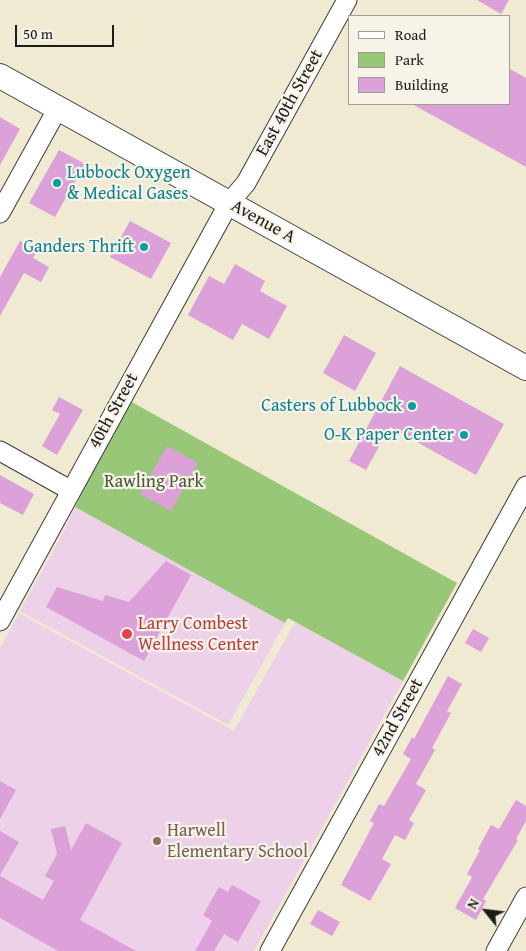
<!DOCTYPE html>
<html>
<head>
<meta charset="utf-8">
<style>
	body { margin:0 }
	#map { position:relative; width:526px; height:951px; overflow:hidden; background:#f1ead3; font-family:"Gentium Book Plus",serif }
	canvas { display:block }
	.legend { position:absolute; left:348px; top:15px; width:162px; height:90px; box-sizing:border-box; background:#f7f3e8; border:1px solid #9f9d96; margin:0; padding:6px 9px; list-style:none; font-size:15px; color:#1c1c1c }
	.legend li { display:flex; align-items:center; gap:10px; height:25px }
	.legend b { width:25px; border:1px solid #9f9d96 }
	.north { position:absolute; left:461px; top:886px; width:50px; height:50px; -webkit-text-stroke:4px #f7f3e8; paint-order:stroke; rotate:299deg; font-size:14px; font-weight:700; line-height:20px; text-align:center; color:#1c1c1c }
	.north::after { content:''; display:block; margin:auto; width:18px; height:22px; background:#1c1c1c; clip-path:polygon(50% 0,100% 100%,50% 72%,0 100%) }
	.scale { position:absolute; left:15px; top:25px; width:99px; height:22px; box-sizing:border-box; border:2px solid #1c1c1c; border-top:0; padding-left:6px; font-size:15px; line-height:18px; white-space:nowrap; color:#1c1c1c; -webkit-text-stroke:4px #f7f3e8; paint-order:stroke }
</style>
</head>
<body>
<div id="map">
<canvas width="526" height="951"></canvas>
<ul class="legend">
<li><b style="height:6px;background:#fff"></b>Road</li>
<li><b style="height:14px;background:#97c777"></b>Park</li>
<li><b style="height:14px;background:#dba1d8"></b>Building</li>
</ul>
<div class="north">N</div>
<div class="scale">50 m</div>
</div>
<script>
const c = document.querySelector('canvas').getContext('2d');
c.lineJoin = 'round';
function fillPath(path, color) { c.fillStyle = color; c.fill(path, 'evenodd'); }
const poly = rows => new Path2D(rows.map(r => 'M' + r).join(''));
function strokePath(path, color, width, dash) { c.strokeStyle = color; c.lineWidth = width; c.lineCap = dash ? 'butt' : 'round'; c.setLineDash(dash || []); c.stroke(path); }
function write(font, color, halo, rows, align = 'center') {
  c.font = font + ' "Gentium Book Plus",serif'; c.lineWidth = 4.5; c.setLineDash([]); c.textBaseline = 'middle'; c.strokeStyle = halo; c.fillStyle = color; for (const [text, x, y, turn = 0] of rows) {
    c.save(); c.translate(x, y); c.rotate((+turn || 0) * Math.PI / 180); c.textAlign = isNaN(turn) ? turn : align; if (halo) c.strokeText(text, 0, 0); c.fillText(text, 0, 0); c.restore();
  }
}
const built = poly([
	[75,507,285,623,227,727,234,731,295,622,403,681,254,951,0,951,0,648,19,613,227,727,228,725,20,611,62,535]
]);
const green = poly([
	[130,401,457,583,403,681,288,618,285,623,75,507,104,448]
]);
const building = poly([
	[477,0,509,0,501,14],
	[510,69,526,78,526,167,412,104,510,104],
	[0,117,20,129,0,165],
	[59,150,85,164,55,217,29,203],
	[130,221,171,243,151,279,110,257],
	[20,241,37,251,33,258,49,267,41,282,24,273,0,316,0,277],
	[235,264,265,281,260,291,287,306,269,339,242,324,233,340,188,315,209,276,224,284],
	[344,335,376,353,355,391,323,373],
	[400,366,504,424,476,475,390,427,366,470,349,461],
	[59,397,83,410,57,455,42,446,60,414,52,410],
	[167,446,198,463,171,511,140,494],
	[0,475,34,494,23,515,0,503],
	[166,561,191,575,144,661,46,607,57,587,103,601,105,595,129,602],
	[473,629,489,638,481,652,465,643],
	[448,676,462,684,447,711,451,713,432,748,435,750,416,784,426,790,409,820,414,823,405,840,395,835,382,859,391,864,370,901,341,885,374,823,370,821,379,804,384,806,411,759,403,754,412,737,414,739],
	[0,781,16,790,0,819],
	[516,800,526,806,526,821,516,839,518,840,483,899,486,901,476,920,455,908,472,877,467,874,480,850,478,849,491,825,499,829],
	[86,823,122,843,80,920,136,951,58,951,0,918,0,876,43,900,54,881,45,876,57,854,51,829,65,826,71,850],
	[0,831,19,842,0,875],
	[232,885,261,901,238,942,224,934,214,951,195,951,212,921,203,915,219,887,228,892],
	[318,910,340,922,332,936,310,924]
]);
const minor = poly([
	[0,213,58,108],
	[0,451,70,490],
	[0,621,229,203,246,183,347,0],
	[270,951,526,486],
	[496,951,526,897]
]);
const major = poly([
	[0,76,526,368]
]);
const markers = [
	[57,183,5,"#0f9aa8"],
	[144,247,5,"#0f9aa8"],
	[412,406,5,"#0f9aa8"],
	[464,435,5,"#0f9aa8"],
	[127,634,6,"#e0444e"],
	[157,841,5,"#8d6e63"]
];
const streetNames = [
	["East 40th Street",290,103,-61],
	["Avenue A",263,222,29],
	["40th Street",114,411,-61],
	["42nd Street",398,718,-61]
];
const cultureNames = [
	["Lubbock Oxygen",67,173,"left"],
	["& Medical Gases",67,194,"left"],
	["Ganders Thrift",134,247],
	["Casters of Lubbock",402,406],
	["O-K Paper Center",454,435]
];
const parkNames = [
	["Rawling Park",154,482]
];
const healthNames = [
	["Larry Combest",138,624],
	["Wellness Center",138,645]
];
const educationNames = [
	["Harwell",167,831],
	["Elementary School",167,852]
];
fillPath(built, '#edd1e9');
fillPath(green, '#97c777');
fillPath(building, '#dba1d8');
strokePath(minor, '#3c3b37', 21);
strokePath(major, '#3c3b37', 26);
strokePath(minor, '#fff', 19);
strokePath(major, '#fff', 24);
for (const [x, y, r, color] of markers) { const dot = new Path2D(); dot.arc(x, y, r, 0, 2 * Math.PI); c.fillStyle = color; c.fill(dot); strokePath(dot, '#f7f3e8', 2); }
write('18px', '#1c1c1c', '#f7f3e8', streetNames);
write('18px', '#0d838f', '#f7f3e8', cultureNames, 'right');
write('18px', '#47583c', '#f7f3e8', parkNames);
write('18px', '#be3a42', '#f7f3e8', healthNames, 'left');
write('18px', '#785e54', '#f7f3e8', educationNames, 'left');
</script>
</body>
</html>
